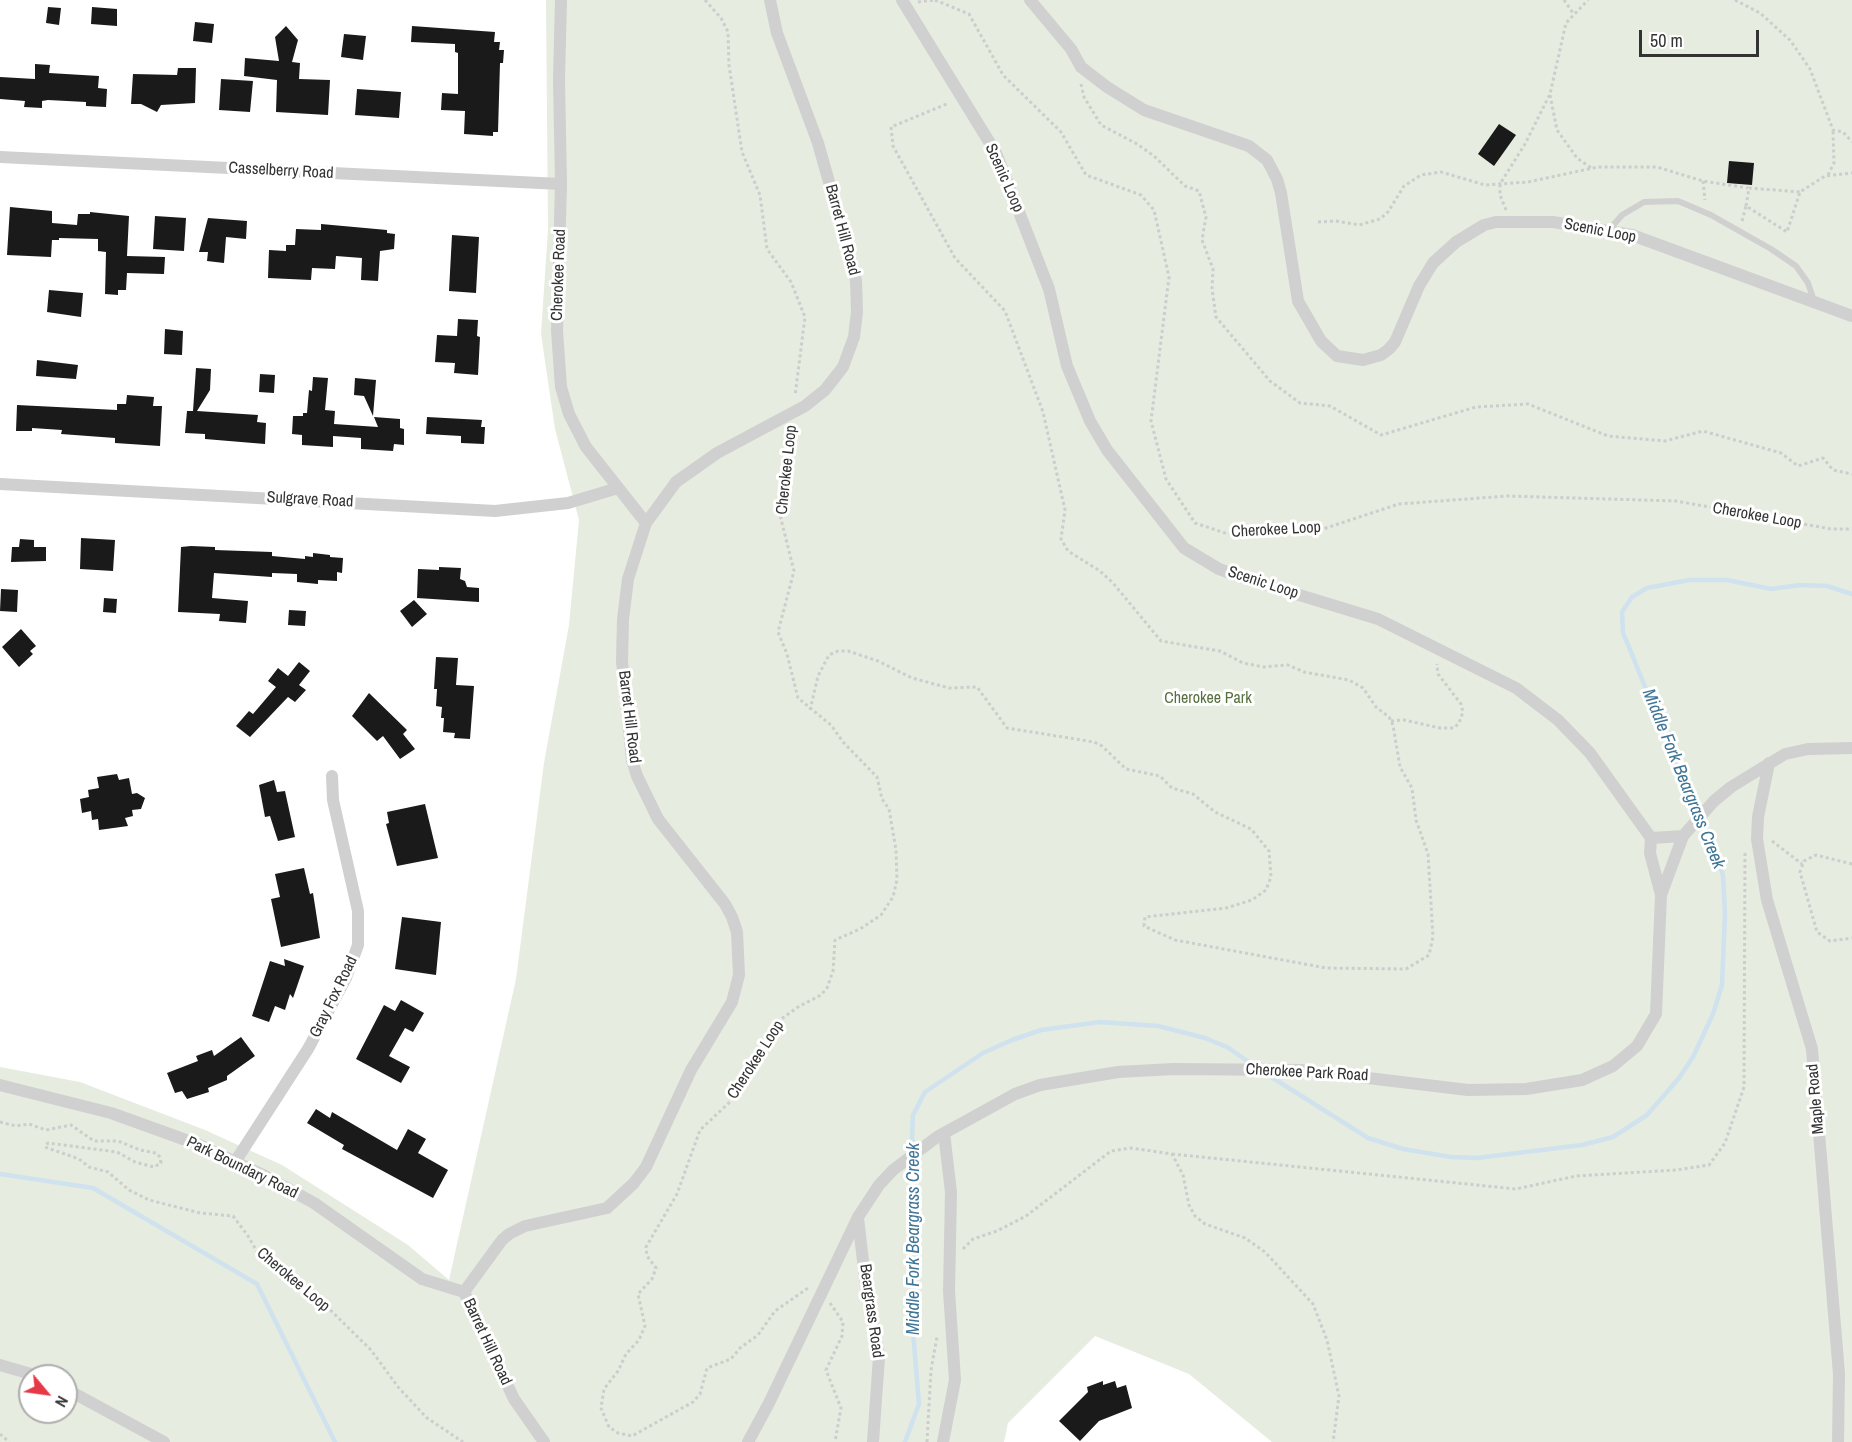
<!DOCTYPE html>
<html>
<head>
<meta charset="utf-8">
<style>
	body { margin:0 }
	#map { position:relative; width:1852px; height:1442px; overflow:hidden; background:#fff; font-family:"Archivo Narrow",sans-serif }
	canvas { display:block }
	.north { position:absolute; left:18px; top:1364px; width:60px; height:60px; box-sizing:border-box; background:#fff; border:2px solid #adadad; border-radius:50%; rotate:119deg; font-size:16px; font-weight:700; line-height:24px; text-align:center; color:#333 }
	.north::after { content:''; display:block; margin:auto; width:21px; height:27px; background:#e63946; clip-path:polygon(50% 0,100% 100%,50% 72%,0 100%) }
	.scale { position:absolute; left:1639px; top:30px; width:120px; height:27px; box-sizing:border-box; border:3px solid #333; border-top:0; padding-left:8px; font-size:18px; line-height:21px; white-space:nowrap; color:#333; -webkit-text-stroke:4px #fff; paint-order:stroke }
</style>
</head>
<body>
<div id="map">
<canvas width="1852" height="1442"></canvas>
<div class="north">N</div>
<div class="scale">50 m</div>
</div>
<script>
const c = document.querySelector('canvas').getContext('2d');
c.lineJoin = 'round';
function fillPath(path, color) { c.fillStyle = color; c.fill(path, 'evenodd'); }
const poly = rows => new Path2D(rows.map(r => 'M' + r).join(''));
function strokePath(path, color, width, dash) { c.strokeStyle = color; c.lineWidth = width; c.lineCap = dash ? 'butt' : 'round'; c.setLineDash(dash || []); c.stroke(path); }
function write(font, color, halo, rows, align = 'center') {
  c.font = font + ' "Archivo Narrow",sans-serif'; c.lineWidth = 6; c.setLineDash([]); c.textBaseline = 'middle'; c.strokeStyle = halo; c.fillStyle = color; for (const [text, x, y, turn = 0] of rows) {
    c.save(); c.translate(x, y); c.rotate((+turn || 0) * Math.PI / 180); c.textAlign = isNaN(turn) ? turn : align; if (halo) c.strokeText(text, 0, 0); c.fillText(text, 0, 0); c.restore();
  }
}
const green = poly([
	[546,0,1852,0,1852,1442,1272,1442,1189,1374,1095,1336,1008,1423,1004,1442,0,1442,0,1067,80,1082,205,1130,282,1165,408,1245,449,1280,516,979,544,763,569,625,579,520,555,429,541,334,548,230],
	[30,1376,66,1376,66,1412,30,1412]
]);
const stream = poly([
	[1265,1073,1368,1138,1403,1149,1451,1157,1477,1158,1582,1145,1613,1137,1647,1115,1679,1078,1693,1057,1713,1014,1722,985,1725,914,1723,876,1716,849,1682,779,1629,647,1623,633,1622,612,1632,597,1647,588,1689,580,1727,580,1771,589,1800,585,1827,586,1852,594],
	[0,1174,93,1188,257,1284,335,1442],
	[905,1442,919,1404,912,1320,917,1259,917,1202,912,1137,913,1115,925,1092,983,1053,1012,1040,1041,1030,1100,1022,1158,1026,1205,1038,1227,1047,1256,1067]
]);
const building = poly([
	[48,7,61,8,59,25,46,23],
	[92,7,117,9,117,26,91,24],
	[195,22,214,24,212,43,193,41],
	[286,26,298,40,292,62,300,63,299,79,330,80,328,115,276,112,277,80,244,76,245,58,279,61,275,37],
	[412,26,495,32,494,42,500,42,499,50,504,50,503,63,500,63,498,132,493,132,493,136,464,134,465,111,441,110,442,93,458,94,458,53,455,52,455,44,411,42],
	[344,34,366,36,363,60,341,57],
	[35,64,50,65,49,73,99,76,98,88,107,89,106,107,86,106,86,102,48,100,42,101,42,108,24,107,25,101,0,99,0,77,35,79],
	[178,68,196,68,195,103,161,105,157,112,141,104,131,104,133,74,177,75],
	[221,79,253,81,250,112,219,110],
	[357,89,401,92,399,118,355,115],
	[1499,124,1516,135,1494,166,1478,154],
	[1729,161,1754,163,1752,185,1727,183],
	[10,207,52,211,52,223,77,225,78,214,90,214,90,212,129,216,127,256,165,257,164,274,127,273,126,290,118,290,118,295,105,294,106,252,98,251,98,239,59,238,59,240,52,240,51,257,7,255],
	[155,216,186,218,184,251,153,249],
	[208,218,247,221,246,239,226,237,224,263,207,261,208,252,199,252],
	[321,224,387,230,387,233,395,234,394,249,380,251,378,281,361,280,362,258,336,256,335,269,312,268,311,280,268,278,269,250,286,251,286,245,295,245,296,229,321,230],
	[452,235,479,237,476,293,449,291],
	[49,290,83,293,81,317,47,312],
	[458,319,478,320,477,336,480,337,478,375,454,373,455,363,435,362,437,335,457,336],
	[165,329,183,331,182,355,164,354],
	[37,360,78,365,76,379,36,376],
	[196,368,211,369,210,390,197,411,258,415,257,422,266,423,265,444,205,439,205,434,185,433,187,411,193,411],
	[260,374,275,375,274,393,259,392],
	[313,377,328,378,325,410,335,411,334,424,378,427,374,417,400,419,400,428,404,429,404,445,394,444,393,451,361,449,361,438,333,436,333,447,302,445,302,435,292,434,293,416,303,416,303,413,307,413,309,390,312,391],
	[355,378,376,380,373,416,364,396,354,395],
	[127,395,154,397,153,406,162,406,160,446,115,443,115,438,61,434,62,430,32,428,32,431,16,431,17,405,117,410,117,404,126,404],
	[427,417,482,420,481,427,485,427,484,444,461,443,461,436,426,434],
	[81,538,115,540,113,571,80,569],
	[20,539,34,540,34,547,46,547,46,561,11,562,12,547,19,547],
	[191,546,215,547,215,550,272,552,272,556,305,559,305,556,313,557,313,553,330,555,330,557,343,558,342,573,337,572,337,581,318,580,318,584,297,582,297,574,272,573,272,577,214,573,212,598,248,601,246,623,219,621,220,614,178,612,181,547],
	[439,567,461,568,460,579,465,581,467,587,479,588,479,602,417,598,418,569,439,570],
	[1,589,18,590,17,612,0,611],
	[104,598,117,599,116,613,103,612],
	[414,600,427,614,412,627,400,611],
	[289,610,306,611,305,626,288,625],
	[21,629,36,646,30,651,33,654,19,667,2,647],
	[436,657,458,658,456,685,474,686,470,739,454,738,455,733,443,732,444,718,441,718,442,707,436,706,437,689,434,689],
	[299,662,310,671,299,685,306,690,295,702,288,697,250,737,236,726,249,711,253,714,276,687,268,681,278,668,288,676],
	[369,693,407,730,403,734,415,749,400,759,383,736,377,741,352,716],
	[117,774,119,780,129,778,132,794,137,793,145,798,141,809,132,810,133,816,125,818,128,826,99,830,98,819,92,820,91,811,82,813,80,799,89,797,88,790,99,788,97,777],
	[274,780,277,792,285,791,295,837,278,841,270,816,265,817,259,785],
	[425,804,438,858,397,866,386,824,389,823,387,812],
	[304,868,310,894,313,893,320,938,281,947,271,899,280,897,275,874],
	[402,917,441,922,436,975,395,969],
	[284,959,304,966,293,998,290,994,285,1010,275,1006,269,1022,252,1016,270,961,285,966],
	[401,1000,424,1013,413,1032,405,1028,389,1056,410,1067,401,1083,356,1059,384,1005,395,1011],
	[241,1037,255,1056,227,1076,227,1080,208,1088,209,1092,187,1099,182,1091,175,1093,167,1073,198,1061,196,1056,212,1050,214,1056],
	[316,1109,330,1118,332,1112,397,1150,408,1129,426,1139,418,1153,448,1170,433,1198,342,1149,344,1145,307,1123],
	[1103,1381,1103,1385,1115,1381,1117,1388,1126,1385,1132,1408,1099,1421,1080,1441,1059,1421,1088,1392,1087,1387]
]);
const path = poly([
	[705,0,721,18,728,32,729,65,742,152,760,195,767,249,791,282,805,317,795,396],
	[935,0,969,14,1003,75,1061,132,1086,175,1141,195,1154,210,1169,277,1151,421,1166,479,1195,523,1228,534,1323,529,1399,504,1507,496,1676,501,1831,529,1852,529],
	[1564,0,1573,13],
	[1735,0,1760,13,1790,40,1810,69,1833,130,1843,132,1852,142],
	[918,2,934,0],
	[1081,84,1084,97,1101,125,1137,144,1154,156,1185,186,1199,191,1206,217,1202,240,1213,269,1212,289,1216,317,1270,381,1300,403,1330,406,1381,435,1476,407,1528,404,1608,436,1665,441,1703,431,1781,453,1798,466,1823,458,1833,470,1852,474],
	[1550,95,1557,130,1577,158,1591,168],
	[1828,175,1834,163,1833,131],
	[1703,181,1705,200],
	[1746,206,1749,188,1800,192],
	[1506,210,1500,195,1500,184,1525,144,1550,94,1566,23,1588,0],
	[1742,221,1746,206,1787,232,1800,192,1825,176,1852,173],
	[1318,222,1336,221,1359,225,1380,219,1388,212,1404,186,1421,175,1441,172,1485,185,1528,182,1598,167,1657,167,1703,181,1748,188],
	[792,427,780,515,794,571,778,632,787,654,798,698,831,725,843,742,877,777,882,799,889,809,896,850,897,880,893,897,881,915,860,929,835,940,833,971,827,988,821,995,798,1007,780,1020,764,1042,732,1100,700,1130,677,1194,646,1247,647,1256,656,1268,652,1279,638,1294,645,1326,639,1340,626,1354,618,1371,604,1389,601,1408,609,1427,618,1433,632,1436,693,1402,700,1394,707,1368,731,1359,740,1348,758,1335,775,1311,808,1288],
	[810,710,818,676,829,655,838,651,848,651,878,661,912,678,949,688,977,687,1007,728,1094,742,1102,746,1126,769,1160,776,1172,788,1193,794,1215,812,1251,829,1269,851,1271,877,1266,890,1252,900,1226,908,1145,917,1144,926,1175,940,1326,968,1406,969,1429,955,1433,937,1428,854,1416,820,1412,788,1400,767,1393,725,1389,717,1376,707,1363,688,1349,680,1304,672,1288,665,1264,667,1243,663,1220,651,1161,641,1113,583,1100,571,1068,551,1061,539,1065,510,1043,412,1005,311,955,258,893,146,891,127,949,103],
	[1391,721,1404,720,1440,728,1454,728,1459,723,1463,712,1461,704,1438,674,1437,664],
	[1772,841,1802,864],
	[1852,864,1816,855,1804,861,1800,872,1817,932,1830,941,1852,938],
	[0,1122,16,1126,29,1124,46,1130,71,1125,94,1141,118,1141,140,1150,156,1153,160,1157,161,1163,154,1167,135,1162,117,1152,48,1143,45,1147,79,1159,89,1167,108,1172,129,1190,149,1200,200,1213,233,1216,248,1236,259,1255,271,1262,288,1280,317,1297,371,1350,398,1387,427,1418,463,1442],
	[1172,1154,1516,1189,1576,1176,1676,1170,1709,1165,1725,1143,1744,1087,1745,852],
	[963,1249,973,1239,997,1231,1026,1216,1111,1151,1131,1148,1172,1154,1183,1175,1189,1205,1195,1216,1205,1224,1245,1238,1265,1252,1313,1304,1327,1340,1339,1396,1333,1442],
	[830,1303,843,1322,842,1336,826,1370,841,1408,835,1442],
	[0,1434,9,1442],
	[927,1442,931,1370,937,1337]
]);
const service = poly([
	[1609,230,1622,215,1644,202,1678,201,1711,215,1771,249,1796,266,1808,283,1814,301]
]);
const minor = poly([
	[561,0,559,79,561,184,557,331,561,387,569,414,586,447,646,523],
	[902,0,996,153,1049,289,1067,366,1090,421,1107,450,1184,548,1219,569,1247,579,1378,619,1516,688,1558,720,1590,753,1651,838,1683,836],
	[1030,0,1071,49,1081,67,1107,87,1144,110,1249,146,1267,160,1277,179,1281,193,1298,301,1321,341,1337,356,1363,360,1381,355,1389,349,1395,342,1419,286,1433,263,1456,242,1484,225,1496,222,1553,222,1632,235,1852,316],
	[0,157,561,184],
	[0,484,495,511,568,503,618,488],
	[1769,763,1758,817,1757,839,1767,900,1812,1049,1839,1374,1838,1442],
	[1661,895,1683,836,1714,801,1731,787,1785,754,1808,749,1852,748],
	[0,1085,111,1113,197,1144,265,1176,314,1203,422,1279,464,1292],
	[235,1162,308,1049,346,978,358,945,358,911,333,800,332,776],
	[858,1218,866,1287,879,1357,873,1442],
	[0,1365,38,1376],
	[66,1389,164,1442],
	[544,1442,514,1399,464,1292,502,1240,509,1234,525,1226,607,1208,634,1183,646,1167,691,1070,732,1002,739,975,737,932,732,917,725,904,658,819,637,776,632,760,622,661,623,619,628,579,646,523,676,482,717,453,805,406,825,390,843,367,854,337,857,312,856,281,851,260,818,143,777,33,770,0],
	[748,1442,769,1403,858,1217,879,1185,893,1170,937,1137,1015,1094,1040,1085,1118,1072,1173,1069,1301,1070,1468,1090,1526,1089,1582,1080,1613,1066,1637,1046,1656,1014,1661,895,1650,853,1651,838],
	[943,1442,955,1380,949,1291,951,1192,944,1133]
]);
const streetNames = [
	["Casselberry Road",281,171,3],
	["Scenic Loop",1004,178,66],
	["Barret Hill Road",842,230,75],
	["Scenic Loop",1600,231,11],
	["Cherokee Road",559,275,-88],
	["Cherokee Loop",787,470,-84],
	["Sulgrave Road",310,500,3],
	["Cherokee Loop",1757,516,10],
	["Cherokee Loop",1276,530,-3],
	["Scenic Loop",1263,583,18],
	["Barret Hill Road",629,717,83],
	["Gray Fox Road",334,997,-64],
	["Cherokee Loop",756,1060,-57],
	["Cherokee Park Road",1307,1073,3],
	["Maple Road",1816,1099,-95],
	["Park Boundary Road",242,1168,26],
	["Cherokee Loop",293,1280,40],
	["Beargrass Road",871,1311,82],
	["Barret Hill Road",487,1342,65]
];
const parkNames = [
	["Cherokee Park",1208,699]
];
const waterNames = [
	["Middle Fork Beargrass Creek",1683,779,68],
	["Middle Fork Beargrass Creek",914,1239,-90]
];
fillPath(green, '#e6ecdf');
strokePath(stream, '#cfe2ee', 4.5);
fillPath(building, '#1a1a1a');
strokePath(path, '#cdcdcd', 3, [3, 3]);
strokePath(service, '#d0d0d0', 6);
strokePath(minor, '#d0d0d0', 12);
write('16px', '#333', '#fff', streetNames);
write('16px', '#56703f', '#fff', parkNames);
write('italic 18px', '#3f7597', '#fff', waterNames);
</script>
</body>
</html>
